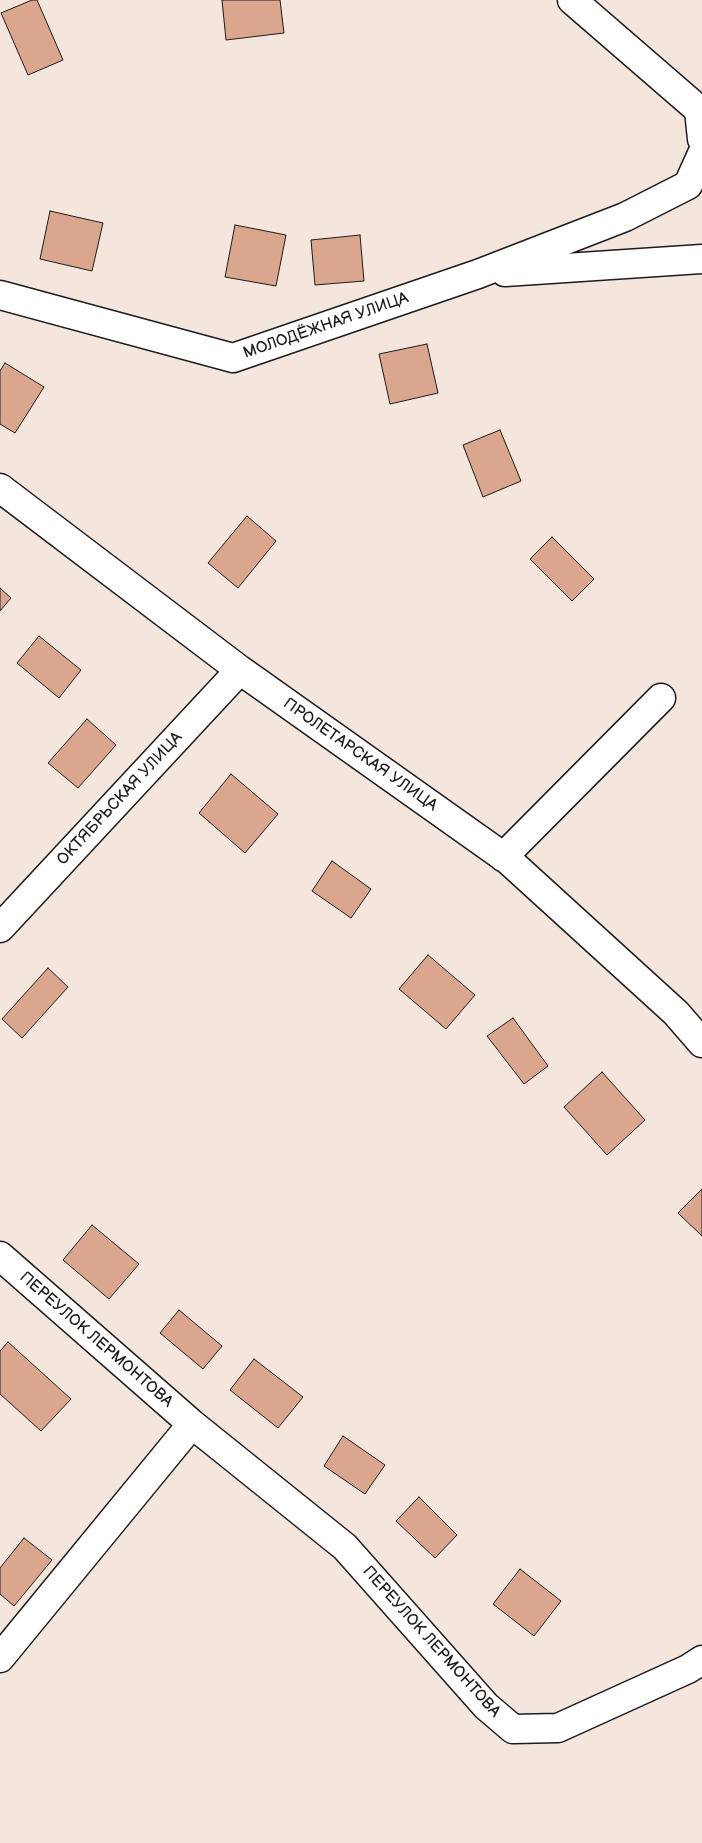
<!DOCTYPE html>
<html>
<head>
<meta charset="utf-8">
<style>
	body { margin:0 }
	canvas { display:block; background:#f4e5dd }
</style>
</head>
<body>
<canvas width="702" height="1843"></canvas>
<script>
const c = document.querySelector('canvas').getContext('2d');
c.lineJoin = 'round';
function fillPath(path, color) { c.fillStyle = color; c.fill(path, 'evenodd'); }
const poly = rows => new Path2D(rows.map(r => 'M' + r).join(''));
function strokePath(path, color, width, dash) { c.strokeStyle = color; c.lineWidth = width; c.lineCap = dash ? 'butt' : 'round'; c.setLineDash(dash || []); c.stroke(path); }
function write(font, color, halo, rows, align = 'center') {
  c.font = font + ' "Balsamiq Sans",sans-serif'; c.lineWidth = 4; c.setLineDash([]); c.textBaseline = 'middle'; c.strokeStyle = halo; c.fillStyle = color; for (const [text, x, y, turn = 0] of rows) {
    c.save(); c.translate(x, y); c.rotate((+turn || 0) * Math.PI / 180); c.textAlign = isNaN(turn) ? turn : align; if (halo) c.strokeText(text, 0, 0); c.fillText(text, 0, 0); c.restore();
  }
}
const building = poly([
	[32,0,37,0,63,60,28,75,1,13,32,0],
	[222,0,280,0,284,33,226,40,222,0],
	[50,211,103,223,92,271,40,259,50,211],
	[235,225,286,235,276,286,225,277,235,225],
	[360,235,364,281,315,285,311,240,360,235],
	[427,344,438,393,390,404,379,354,427,344],
	[5,363,44,387,15,433,0,424,0,371,5,363],
	[500,430,521,481,483,497,463,445,500,430],
	[247,516,276,541,238,588,208,563,247,516],
	[552,537,594,579,572,601,530,559,552,537],
	[0,588,11,598,0,611,0,588],
	[39,636,81,670,59,698,17,663,39,636],
	[87,719,116,745,78,788,48,763,87,719],
	[231,774,278,814,245,853,199,813,231,774],
	[332,861,371,889,351,918,312,891,332,861],
	[428,955,475,995,446,1029,399,989,428,955],
	[48,968,68,987,22,1038,2,1019,48,968],
	[513,1018,548,1066,524,1084,487,1036,513,1018],
	[602,1072,645,1120,607,1155,564,1107,602,1072],
	[702,1189,702,1236,678,1213,702,1189],
	[92,1225,139,1264,109,1299,63,1260,92,1225],
	[179,1310,222,1346,203,1369,160,1333,179,1310],
	[8,1342,71,1399,41,1431,0,1394,0,1351,8,1342],
	[254,1359,303,1397,278,1428,230,1390,254,1359],
	[343,1436,385,1465,365,1494,324,1466,343,1436],
	[419,1497,457,1535,435,1558,396,1521,419,1497],
	[24,1538,52,1560,14,1606,0,1594,0,1568,24,1538],
	[520,1569,561,1601,534,1636,493,1604,520,1569]
]);
const minor = poly([
	[572,0,699,110,702,139],
	[505,272,702,259],
	[0,295,233,358,478,274,625,217,688,185,702,154],
	[0,488,240,670,508,860,676,1013,702,1043],
	[503,857,661,698],
	[0,928,240,670],
	[0,1256,192,1424,345,1547,486,1706,513,1729,558,1728,688,1669,702,1660],
	[0,1658,192,1424]
]);
const streetNames = [
	["МОЛОДЁЖНАЯ УЛИЦА",326,326,-19],
	["ПРОЛЕТАРСКАЯ УЛИЦА",360,755,35],
	["ОКТЯБРЬСКАЯ УЛИЦА",120,799,-47],
	["ПЕРЕУЛОК ЛЕРМОНТОВА",96,1340,41],
	["ПЕРЕУЛОК ЛЕРМОНТОВА",431,1642,48]
];
fillPath(building, '#daa78e');
strokePath(building, '#1c1c1c', 1);
strokePath(minor, '#1c1c1c', 31);
strokePath(minor, '#fff', 28);
write('16px', '#1c1c1c', '#fff', streetNames);
</script>
</body>
</html>
